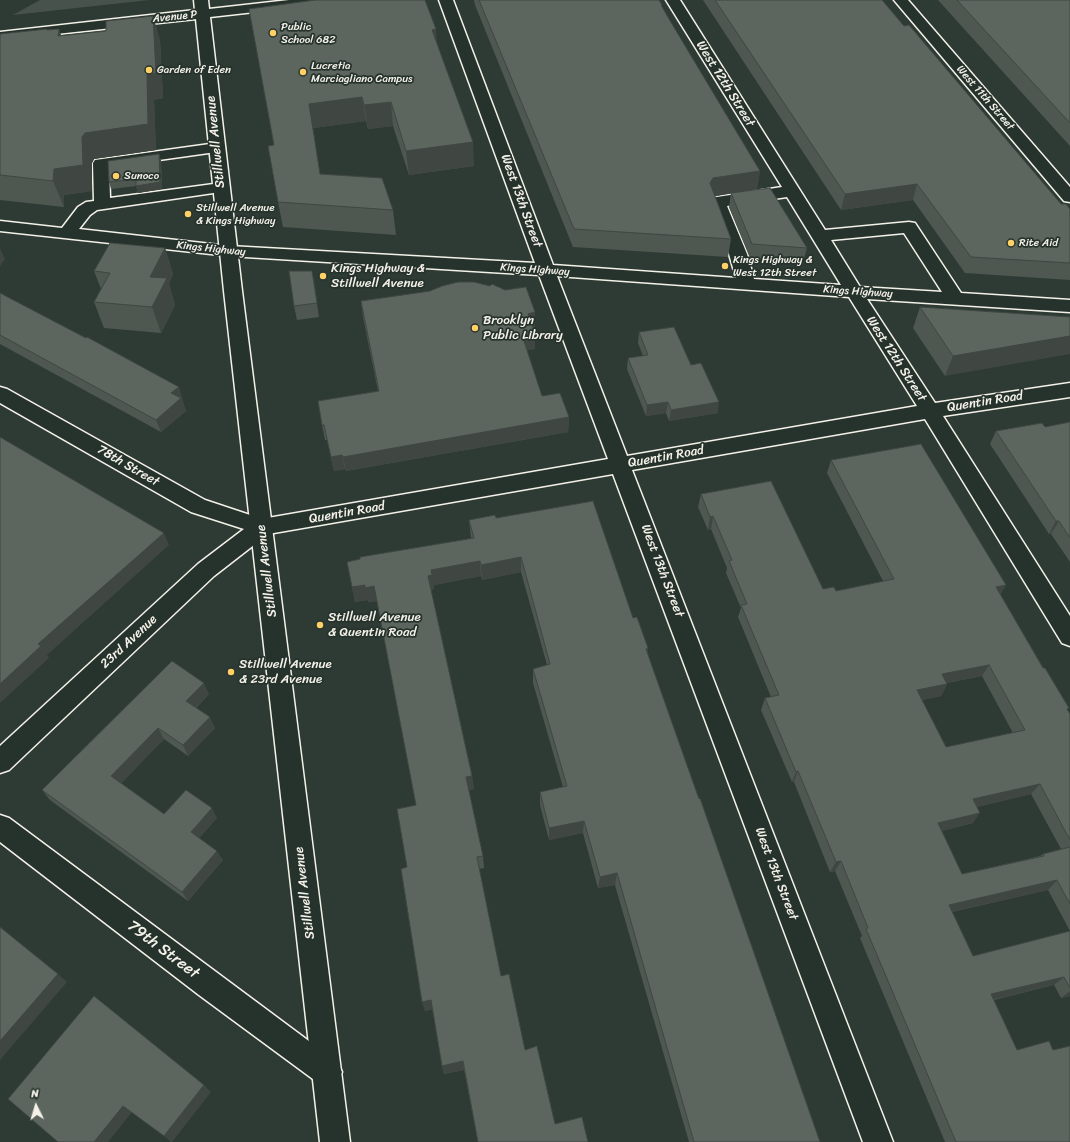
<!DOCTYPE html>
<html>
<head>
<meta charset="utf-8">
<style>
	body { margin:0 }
	#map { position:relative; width:1070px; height:1142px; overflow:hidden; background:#2e3b34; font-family:Sriracha,sans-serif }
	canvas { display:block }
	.north { position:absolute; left:16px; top:1086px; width:40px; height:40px; -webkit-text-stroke:3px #26332d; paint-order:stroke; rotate:355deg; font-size:11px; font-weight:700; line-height:16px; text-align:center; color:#f4f1e8 }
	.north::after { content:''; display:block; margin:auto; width:14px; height:18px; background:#f4f1e8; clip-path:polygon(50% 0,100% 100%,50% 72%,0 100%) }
</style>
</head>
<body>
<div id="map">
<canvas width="1070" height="1142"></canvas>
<div class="north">N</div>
</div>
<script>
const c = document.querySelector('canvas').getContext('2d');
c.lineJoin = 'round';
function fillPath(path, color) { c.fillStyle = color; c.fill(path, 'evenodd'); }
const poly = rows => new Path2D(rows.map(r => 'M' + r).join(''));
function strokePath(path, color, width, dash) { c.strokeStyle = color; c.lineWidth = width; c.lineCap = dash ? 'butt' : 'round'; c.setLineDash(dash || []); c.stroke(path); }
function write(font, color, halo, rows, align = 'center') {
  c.font = font + ' Sriracha,sans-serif'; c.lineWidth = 3.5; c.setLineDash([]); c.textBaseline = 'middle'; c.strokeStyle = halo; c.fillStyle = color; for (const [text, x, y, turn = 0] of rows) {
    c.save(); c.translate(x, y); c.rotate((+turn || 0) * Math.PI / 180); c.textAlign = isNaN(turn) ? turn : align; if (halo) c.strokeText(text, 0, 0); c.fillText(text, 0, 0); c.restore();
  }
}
const green = poly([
	[40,0,149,0,13,15]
]);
const minor = poly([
	[439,0,453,0,553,265,736,278,729,254,709,202,711,198,717,197,782,187,666,0,680,0,825,230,909,222,915,223,961,293,1070,300,1070,312,867,299,935,403,1070,383,1070,397,943,416,1070,616,1070,646,1062,643,925,419,632,470,893,1142,863,1142,613,474,268,534,214,576,9,770,0,773,0,746,198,564,244,529,191,512,0,403,0,387,7,389,205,500,262,519,608,459,539,275,229,256,0,231,0,221,62,228,78,207,86,202,94,201,93,163,95,160,217,143,223,145,225,148,223,151,109,167,110,198,221,183,227,185,229,188,227,191,97,210,90,215,79,229,229,246,535,263,439,0],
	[787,197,811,236,841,285,754,279,747,254,727,206,787,197],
	[904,233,942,292,860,287,831,240,904,233],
	[557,276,849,297,917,406,627,456,557,276],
	[894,0,908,0,1070,187,1070,202,1064,201,894,0],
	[0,815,9,818,337,1062,342,1072,337,1082,327,1087,317,1082,199,995,0,842,0,815]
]);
const major = poly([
	[194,0,208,0,209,9,289,0,333,0,331,3,326,4,210,17,242,291,350,1142,320,1142,224,291,196,19,0,40,0,32,195,10,194,0]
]);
const wall = poly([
	[474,0,659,0,662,5,662,8,760,171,757,189,739,192,807,248,803,262,750,258,729,207,731,193,715,196,731,239,728,257,573,247,475,5],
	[703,0,882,0,904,26,1061,204,1070,209,1070,280,965,273,913,200,841,210],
	[938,0,1070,0,1070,146],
	[153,16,160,41,163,98,154,100,156,150,94,159,92,163,92,191,64,195,64,207,0,200,0,34,59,29,61,36,106,31],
	[436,41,474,166,409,175,393,126,368,129,366,121,313,128,320,175,393,210,396,235,283,227,278,202,274,145],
	[159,154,161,161,162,189,138,193,136,186,111,189,109,182],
	[165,248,173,274,169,284,175,305,161,333,104,328,94,302,101,289,94,271],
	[312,271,319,317,297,320,294,306],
	[0,293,183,400,182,401,186,411,161,432,0,344],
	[361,301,535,328,533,328,535,349,526,350,542,396,569,417,568,432,346,471,345,469,334,471,327,440,325,440,322,425,378,391,363,317],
	[920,307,1070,317,945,376,913,328],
	[639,332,691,365,718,413,669,421,666,413,646,416,627,369,628,358,643,356,638,343],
	[1070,422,1070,562,1051,534,1049,534,990,444,996,431,1045,427],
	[831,460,1001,595,1070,714,1070,996,1061,998,1054,985,994,1000,1017,1050,1070,1142,945,1142,860,938,862,936,835,871,830,872,794,782,792,782,761,710,765,698,771,697,738,617,741,608,726,573,727,568,711,529,708,530,698,507,701,494,823,589,836,591,883,581,827,473],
	[982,676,1013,733,946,747,922,700,941,696,947,684,947,683],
	[1031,794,1061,849,1043,854,1040,856,962,874,942,831,973,823,977,807],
	[1048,890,1070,931,973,956,952,912],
	[496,518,633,618,648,648,647,654,820,1142,689,1142,615,885,598,888,583,833,549,840,540,805,540,792,563,787,533,683,533,669,547,665,521,572,482,580,481,576,434,585,434,589,431,590,472,776,474,789,469,790,483,856,484,868,479,869,501,976,525,1050,555,1124,588,1142,478,1142,464,1070,444,1074,442,1066,433,1009,425,1011,407,867,416,805,377,601,368,602,368,600,355,602,352,587,471,538,469,520],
	[209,694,196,708,215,728,188,756,164,739,121,783,164,814,217,818,199,838,223,860,188,901,50,800,42,790]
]);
const shadedWall = poly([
	[153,16,160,41,163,98,154,100,156,150,94,159,92,163,92,191,64,195,64,207,53,181,54,169,82,137,85,133,147,74],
	[59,29,67,54,58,36],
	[436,29,437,53,432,30],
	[362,97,366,121,313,128,324,199,309,104],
	[391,102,393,126,368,129,364,105],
	[473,142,474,166,409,175,406,151],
	[159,154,161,161,162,189,138,193,136,186],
	[760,171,757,189,711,197,710,183,713,178],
	[917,184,913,200,841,210,845,194],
	[0,248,5,259,0,266],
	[165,248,173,274,169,284,175,305,161,333,152,307,150,277],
	[312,271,315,285,319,317,317,303],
	[535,312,535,328,528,329,528,314],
	[535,333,535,349,522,351,522,335],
	[1070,336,1070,354,945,376,953,356],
	[179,387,186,411,161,432,156,420,171,393],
	[668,402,666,413,646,416,647,405],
	[719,402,718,413,669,421,671,410],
	[569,417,568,432,346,471,343,457],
	[342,455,345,469,334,471,331,457],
	[713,516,711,529,708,530,710,517],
	[1056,521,1059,521,1051,534,1049,534],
	[164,533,169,545,47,655,49,658,0,703,0,684,38,644],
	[521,557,521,572,482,580,481,565],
	[480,561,481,576,434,585,434,589,429,590,428,576,431,570],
	[365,585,374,586,377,601,368,602,368,600,355,602,352,587],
	[1006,585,999,597,996,587],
	[648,648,646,662,646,649],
	[989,665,982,676,936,685,942,674],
	[204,683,209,694,191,712,186,701],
	[947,684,941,696,911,702,917,690],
	[210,717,215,728,188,756,183,745],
	[158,728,164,739,118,787,111,776],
	[798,771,794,782,792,782,796,772],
	[472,776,474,789,468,790,466,777],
	[1040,784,1031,794,965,810,973,799],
	[212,808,217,818,196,842,191,832],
	[980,813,973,823,931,834,938,823],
	[584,821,583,833,549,840,549,828],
	[217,851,223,860,188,901,182,892],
	[841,861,835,871,830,872,836,862],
	[617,873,615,885,598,888,600,877],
	[1057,880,1048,890,942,914,949,905],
	[58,974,67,982,0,1060,0,1041],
	[1064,977,1054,985,983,1002,991,994],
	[1070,991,1070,996,1061,998],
	[431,1000,434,1009,425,1011,422,1002],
	[463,1061,464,1070,444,1074,442,1066],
	[204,1085,211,1092,172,1142,171,1142,164,1136],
	[123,1106,132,1112,108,1142,94,1142]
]);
const building = poly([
	[315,0,425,0,436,29,432,30,473,142,406,151,391,102,364,105,362,97,309,104,320,174,382,178,393,210,278,202,268,146,274,145,249,9,315,0],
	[479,0,659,0,662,5,661,5,672,24,760,171,713,178,710,183,731,239,574,229,479,0],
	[715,0,882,0,904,26,909,25,1061,204,1066,204,1070,209,1070,263,971,257,917,184,845,194,715,0],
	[957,0,1070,0,1070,123,957,0],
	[153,16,156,73,147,74,148,124,85,133,82,137,83,165,54,169,53,181,0,175,0,34,47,29,47,30,59,29,58,36,106,31,106,21,153,16],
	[159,154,160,182,136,186,136,179,109,182,108,161,159,154],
	[770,188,807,248,752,244,731,193,770,188],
	[110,243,165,248,150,277,167,278,152,307,94,302,110,273,94,271,110,243],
	[289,271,312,271,317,303,294,306,289,271],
	[458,282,474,282,490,286,492,284,505,290,526,287,535,312,528,314,535,333,522,335,542,396,560,393,569,417,343,457,342,455,331,457,324,425,322,425,318,401,379,391,361,301,430,291,442,286,458,282],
	[0,293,86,338,87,337,179,387,171,393,181,398,156,420,0,335,0,293],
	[920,307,1070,317,1070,336,953,356,920,307],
	[674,327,691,365,701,363,719,402,671,410,668,402,647,405,628,358,648,355,639,332,674,327],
	[1070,422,1070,538,1059,521,1056,521,996,431,1042,423,1045,427,1070,422],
	[0,437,164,533,38,644,41,646,0,684,0,437],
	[921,444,1006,585,996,587,1043,668,1045,668,1069,708,1067,709,1070,714,1070,840,1040,784,973,799,980,813,938,823,962,874,1044,856,1043,854,1070,847,1070,904,1057,880,949,905,973,956,1070,931,1070,988,1064,977,991,994,1017,1050,1049,1041,1053,1050,1070,1046,1070,1142,956,1142,866,929,868,928,841,861,836,862,798,771,796,772,765,698,779,695,741,605,747,604,729,561,732,560,713,516,710,517,701,494,771,481,823,589,834,587,836,591,894,579,831,460,921,444],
	[989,665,1025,730,946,747,917,690,947,684,942,674,989,665],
	[593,501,633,618,637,617,648,648,646,649,699,799,700,798,820,1142,694,1142,617,873,600,877,584,821,549,828,540,792,567,786,533,669,550,664,521,557,481,565,480,561,431,570,432,575,428,576,472,776,466,777,483,856,477,857,501,976,509,974,525,1050,537,1046,555,1124,582,1117,588,1142,478,1142,463,1061,442,1066,431,1000,422,1002,401,869,407,867,397,809,416,805,374,586,365,588,365,585,352,587,347,562,360,559,360,557,474,538,469,520,495,515,496,518,593,501],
	[172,661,204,683,186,701,210,717,183,745,158,728,111,776,164,814,186,790,212,808,191,832,217,851,182,892,42,790,172,661],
	[0,927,58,974,0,1041,0,927],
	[94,996,204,1085,164,1136,123,1106,94,1142,58,1142,8,1099,94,996]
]);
const markers = [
	[273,33,4,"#ffd166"],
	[149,70,4,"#ffd166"],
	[303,72,4,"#ffd166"],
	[116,176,4,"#ffd166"],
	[188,214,4,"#ffd166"],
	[1011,243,4,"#ffd166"],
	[725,266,4,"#ffd166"],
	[323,276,4,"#ffd166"],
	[475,328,4,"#ffd166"],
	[320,625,4,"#ffd166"],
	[231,672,4,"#ffd166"]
];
const farStreetnames = [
	["Avenue P",175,17,-6],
	["West 11th Street",985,98,49],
	["Kings Highway",211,249,6],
	["Kings Highway",535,270,4],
	["Kings Highway",858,292,4]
];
const farPoinames = [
	["Public",281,27],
	["School 682",281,40],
	["Lucretia",311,66],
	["Marciagliano Campus",311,79],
	["Garden of Eden",157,70],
	["Sunoco",124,176],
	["Stillwell Avenue",196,208],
	["& Kings Highway",196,221],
	["Rite Aid",1019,243],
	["Kings Highway &",733,260],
	["West 12th Street",733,273]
];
const streetNames = [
	["West 12th Street",725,84,58],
	["Stillwell Avenue",216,142,-96],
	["West 13th Street",521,201,70],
	["West 12th Street",896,359,57],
	["Quentin Road",985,402,-9],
	["Quentin Road",666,457,-10],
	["78th Street",128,466,30],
	["Quentin Road",347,513,-10],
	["Stillwell Avenue",267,571,-97],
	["West 13th Street",662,571,69],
	["23rd Avenue",129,642,-43],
	["West 13th Street",776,874,69],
	["Stillwell Avenue",305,893,-97]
];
const poiNames = [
	["Kings Highway &",331,269],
	["Stillwell Avenue",331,284],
	["Brooklyn",483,321],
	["Public Library",483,336],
	["Stillwell Avenue",328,618],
	["& Quentin Road",328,633],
	["Stillwell Avenue",239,665],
	["& 23rd Avenue",239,680]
];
const nearStreetnames = [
	["79th Street",163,950,37]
];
fillPath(green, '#48524c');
strokePath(minor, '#f4f1e8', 3);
strokePath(major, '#f4f1e8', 3);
fillPath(minor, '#26332d');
fillPath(major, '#26332d');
fillPath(wall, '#4f5751');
fillPath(shadedWall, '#404742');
fillPath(building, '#5c655e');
strokePath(building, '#404742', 1);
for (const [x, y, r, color] of markers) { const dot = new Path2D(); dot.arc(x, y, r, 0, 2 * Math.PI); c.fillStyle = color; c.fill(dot); strokePath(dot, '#26332d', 1.5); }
write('11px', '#f4f1e8', '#26332d', farStreetnames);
write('11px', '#f4f1e8', '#26332d', farPoinames, 'left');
write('13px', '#f4f1e8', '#26332d', streetNames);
write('13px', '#f4f1e8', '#26332d', poiNames, 'left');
write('16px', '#f4f1e8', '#26332d', nearStreetnames);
</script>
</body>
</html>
